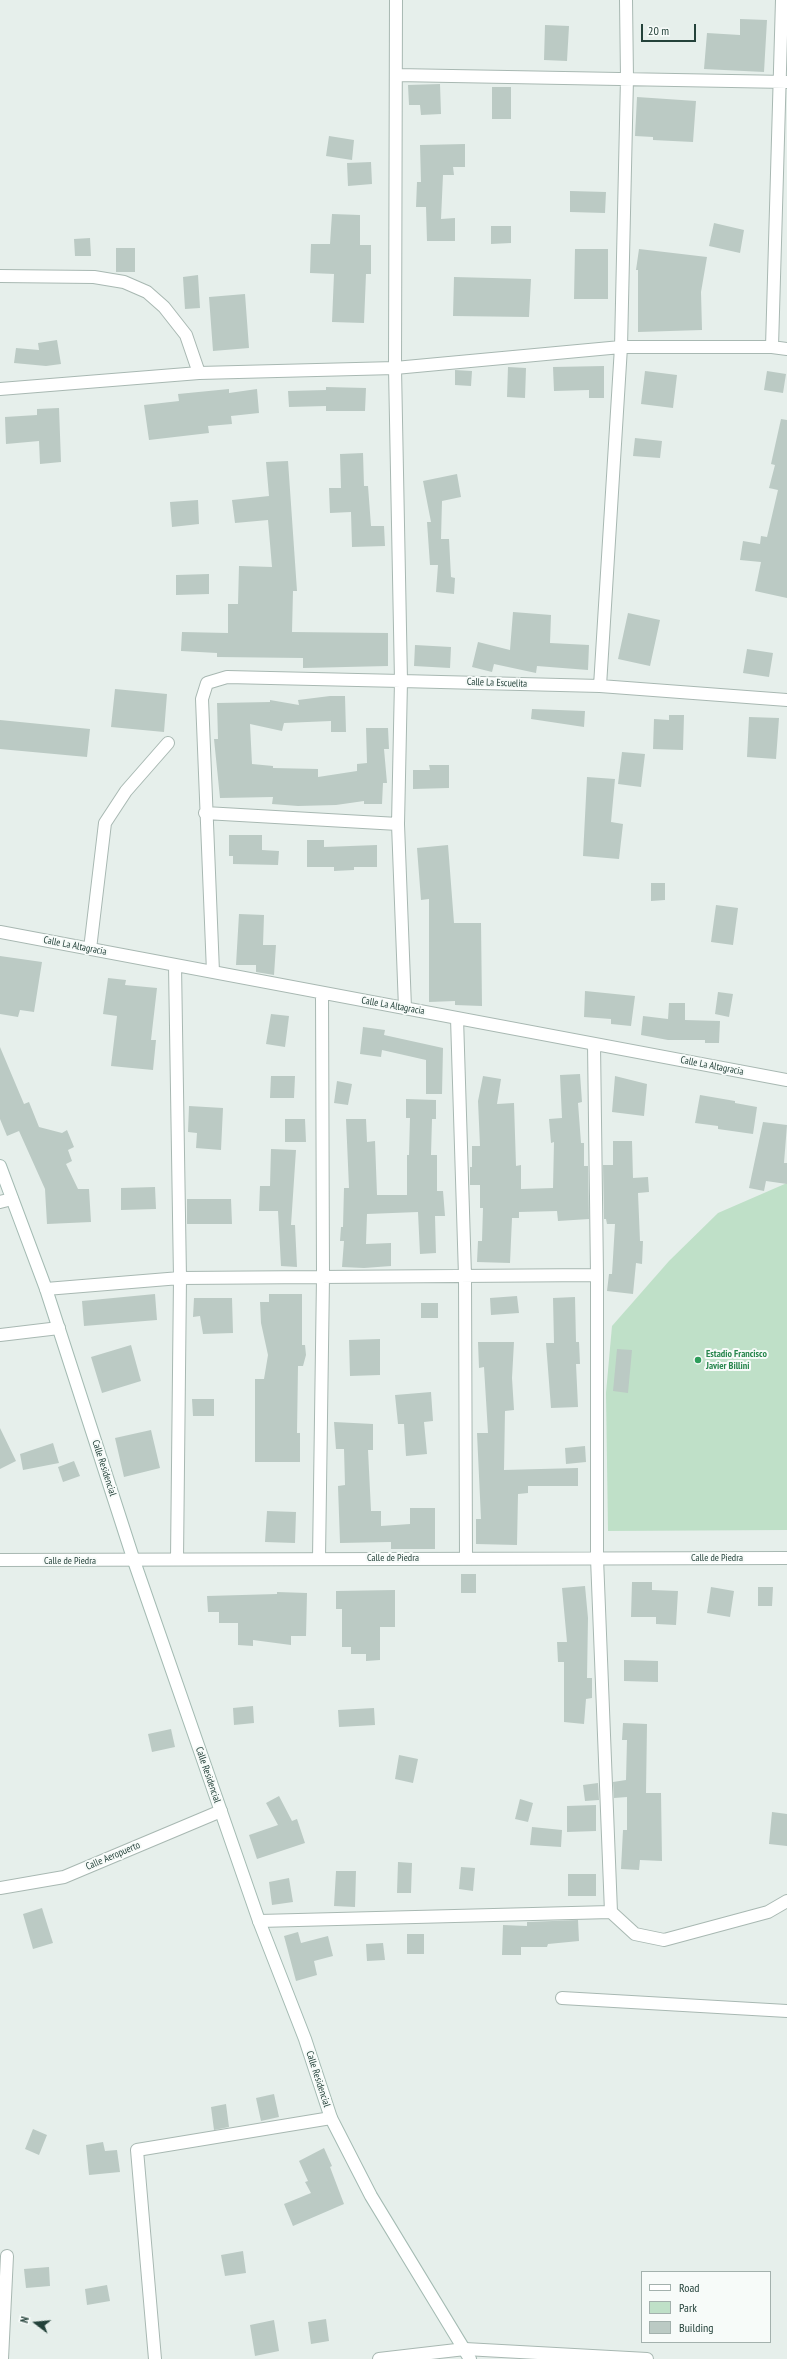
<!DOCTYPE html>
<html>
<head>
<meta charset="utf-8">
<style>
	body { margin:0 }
	#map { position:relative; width:787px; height:2359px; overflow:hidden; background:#e6efeb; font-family:"PT Sans Narrow",sans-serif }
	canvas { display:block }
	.legend { position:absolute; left:641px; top:2271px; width:130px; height:72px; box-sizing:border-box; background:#f7fbf9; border:1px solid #a3b1ad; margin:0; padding:5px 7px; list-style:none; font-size:12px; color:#24423a }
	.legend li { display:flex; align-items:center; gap:8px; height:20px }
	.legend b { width:20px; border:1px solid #a3b1ad }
	.north { position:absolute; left:16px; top:2303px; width:40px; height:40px; -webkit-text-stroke:3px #f7fbf9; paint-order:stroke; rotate:286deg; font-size:11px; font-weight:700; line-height:16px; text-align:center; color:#24423a }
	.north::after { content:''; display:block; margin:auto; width:14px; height:18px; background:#24423a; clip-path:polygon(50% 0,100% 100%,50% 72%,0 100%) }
	.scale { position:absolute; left:641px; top:24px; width:55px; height:18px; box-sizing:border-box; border:2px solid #24423a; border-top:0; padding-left:5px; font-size:12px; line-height:14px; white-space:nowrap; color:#24423a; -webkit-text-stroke:3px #f7fbf9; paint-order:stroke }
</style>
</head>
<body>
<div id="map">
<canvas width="787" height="2359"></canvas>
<ul class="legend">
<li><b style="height:5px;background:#fff"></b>Road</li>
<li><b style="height:11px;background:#bfe0c8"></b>Park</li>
<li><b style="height:11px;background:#bbcac4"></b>Building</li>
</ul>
<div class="north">N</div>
<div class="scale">20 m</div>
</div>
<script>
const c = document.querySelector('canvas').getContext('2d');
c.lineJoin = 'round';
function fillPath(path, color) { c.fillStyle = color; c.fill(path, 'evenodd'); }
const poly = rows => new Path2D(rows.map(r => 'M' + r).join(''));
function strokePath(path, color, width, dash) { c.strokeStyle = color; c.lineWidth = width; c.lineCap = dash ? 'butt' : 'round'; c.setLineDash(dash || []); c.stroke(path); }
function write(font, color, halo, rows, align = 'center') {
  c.font = font + ' "PT Sans Narrow",sans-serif'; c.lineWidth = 4; c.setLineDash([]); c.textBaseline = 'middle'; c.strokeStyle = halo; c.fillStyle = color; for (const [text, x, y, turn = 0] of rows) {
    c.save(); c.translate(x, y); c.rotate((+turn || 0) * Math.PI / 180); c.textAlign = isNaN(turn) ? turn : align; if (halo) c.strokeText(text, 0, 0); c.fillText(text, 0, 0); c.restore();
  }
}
const green = poly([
	[787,1183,787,1530,608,1531,606,1393,612,1326,669,1261,718,1213]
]);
const building = poly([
	[740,19,767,20,764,72,704,69,707,33,740,35],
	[545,25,569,26,567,61,544,60],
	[440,84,441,114,421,115,420,105,409,105,408,85],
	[492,87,511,87,511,119,492,119],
	[637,97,696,101,693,142,653,140,653,137,635,136],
	[329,136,354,140,352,160,326,156],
	[465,144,465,167,453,167,454,175,443,175,441,219,455,218,455,241,427,241,426,207,416,207,417,182,421,182,420,145],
	[371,162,372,184,348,186,347,163],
	[570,191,606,192,605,213,570,212],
	[332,214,360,215,360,245,371,245,371,274,366,274,364,323,332,322,334,274,310,273,311,244,330,244],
	[714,223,744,230,740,253,709,246],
	[491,226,511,226,511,243,491,244],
	[90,238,91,256,75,256,74,239],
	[116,248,135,248,135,272,116,272],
	[575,249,608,249,608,299,574,299],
	[639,249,707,257,701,292,702,330,638,332,638,270,636,270],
	[198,275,200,308,185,309,183,277],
	[454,277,531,279,529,317,453,316],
	[245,294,249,348,213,351,209,297],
	[57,340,61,364,46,366,14,363,16,348,39,350,38,343],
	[604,366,604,398,589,398,589,390,554,391,553,367],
	[508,367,526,368,525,398,507,397],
	[455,370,472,371,471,386,455,385],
	[645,371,677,375,673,408,641,404],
	[767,371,786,374,783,393,764,390],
	[326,387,366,388,365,411,326,411,326,406,289,407,288,391,326,390],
	[229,389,229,393,257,389,259,413,231,416,232,424,208,426,209,433,149,440,144,405,179,401,178,394],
	[59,408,61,462,40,464,39,441,6,444,5,417,37,415,37,409],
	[781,419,787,420,787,598,755,591,761,562,740,560,743,541,760,544,761,536,767,537,778,490,769,488,775,465,771,464],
	[635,438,662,441,660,458,633,456],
	[363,453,364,486,368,486,371,526,384,526,385,546,352,547,351,512,330,513,329,488,341,488,340,454],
	[288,461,297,591,293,591,292,632,388,633,388,666,303,668,303,658,217,657,217,653,181,651,182,632,228,633,228,604,238,604,239,566,272,567,268,520,235,523,232,500,269,496,266,462],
	[457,474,461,497,442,501,441,539,449,539,451,577,455,578,454,594,436,592,438,565,430,565,427,522,431,522,423,481],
	[198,500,199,524,172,527,170,502],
	[209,574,209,594,176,595,176,575],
	[513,612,551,615,550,643,589,645,588,670,537,666,536,673,494,664,492,672,472,667,478,642,510,650],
	[628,613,660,620,650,666,618,659],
	[415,645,451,647,450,668,414,666],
	[747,649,773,653,769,677,743,673],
	[115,689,167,694,164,732,111,727],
	[330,696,345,696,346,732,331,732,331,721,284,723,282,731,250,724,252,764,273,766,273,768,318,769,318,777,357,771,357,764,367,763,366,728,388,728,389,749,384,749,387,783,383,783,382,804,364,804,364,801,336,805,298,806,272,804,273,797,220,798,214,739,218,739,217,703,270,702,270,700,299,705,298,700],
	[532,709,585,711,584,727,531,719],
	[669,715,684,715,683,750,653,749,654,719,669,720],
	[749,717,779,718,776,759,747,757],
	[0,720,90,729,87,757,0,749],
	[622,752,645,754,641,787,618,784],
	[429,765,449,765,449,788,413,789,413,770,430,770],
	[587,777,615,779,611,822,623,824,619,859,583,856],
	[229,835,262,835,262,850,279,851,278,865,233,864,233,856,229,856],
	[307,840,324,840,324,847,377,845,377,867,354,867,354,870,334,871,334,867,307,867],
	[448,845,454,923,481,923,482,1006,455,1005,455,1001,429,1002,429,899,421,900,417,848],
	[651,883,665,883,665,900,651,901],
	[716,905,738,908,733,945,711,942],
	[239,914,264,915,263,945,276,945,274,975,256,972,256,965,236,965],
	[0,956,42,962,34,1012,20,1010,18,1017,0,1014],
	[108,978,126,980,125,985,157,988,151,1040,156,1040,153,1070,111,1066,117,1016,103,1014],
	[585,991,635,996,631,1026,611,1024,611,1019,584,1017],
	[718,992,733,994,729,1017,715,1014],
	[669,1003,685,1003,685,1020,720,1021,719,1043,705,1043,705,1040,668,1040,641,1035,643,1016,668,1019],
	[271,1014,289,1016,285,1047,266,1044],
	[363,1027,385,1030,384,1035,443,1048,442,1094,426,1094,426,1060,382,1050,381,1057,360,1054],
	[0,1047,24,1104,29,1102,39,1127,62,1133,67,1130,74,1147,68,1150,72,1161,66,1164,78,1189,89,1189,91,1222,47,1224,45,1189,19,1131,7,1136,0,1119],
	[580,1074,582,1102,578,1103,581,1143,584,1143,584,1166,588,1166,589,1219,558,1221,557,1211,519,1212,519,1218,512,1218,510,1263,477,1262,478,1241,482,1241,483,1208,480,1208,480,1185,470,1185,470,1167,472,1167,472,1146,480,1146,478,1101,483,1076,501,1079,497,1104,514,1103,516,1166,521,1165,521,1189,553,1188,554,1142,551,1143,549,1119,562,1118,560,1075],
	[271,1076,295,1076,294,1098,270,1098],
	[615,1076,647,1084,644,1116,612,1112],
	[337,1081,352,1084,348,1105,334,1103],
	[700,1095,735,1101,735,1103,757,1107,753,1134,718,1129,718,1126,695,1123],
	[406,1099,436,1100,436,1119,432,1119,431,1155,437,1155,437,1191,443,1191,445,1216,435,1216,436,1253,420,1254,418,1212,367,1214,366,1244,391,1243,391,1266,364,1268,342,1267,344,1241,340,1241,341,1227,343,1227,344,1188,349,1188,346,1119,366,1119,367,1142,375,1141,377,1195,407,1195,407,1155,409,1155,410,1118,406,1118],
	[189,1106,223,1108,221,1150,196,1148,197,1133,188,1132],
	[285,1119,305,1119,306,1142,285,1142],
	[763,1122,787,1125,784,1163,787,1163,787,1184,766,1181,764,1191,749,1188],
	[613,1141,632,1141,633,1178,648,1177,649,1192,638,1193,640,1241,643,1241,642,1264,636,1263,633,1294,607,1291,609,1274,612,1274,615,1224,607,1224,606,1219,604,1219,603,1165,613,1165],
	[271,1149,296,1150,291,1225,295,1225,297,1267,281,1266,278,1211,259,1211,260,1186,270,1186],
	[155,1187,156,1209,121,1210,121,1188],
	[187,1199,231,1199,232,1224,187,1224],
	[155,1294,157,1320,84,1326,82,1301],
	[269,1294,302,1294,302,1345,305,1345,306,1355,303,1366,298,1366,297,1433,300,1433,300,1462,255,1462,255,1379,264,1379,268,1355,261,1323,260,1302,269,1302],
	[517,1296,519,1313,491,1315,490,1298],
	[575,1297,576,1342,579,1342,580,1364,576,1364,578,1407,551,1408,546,1343,554,1343,553,1298],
	[194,1298,232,1298,233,1333,203,1334,200,1316,193,1317],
	[421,1303,438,1303,438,1318,421,1318],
	[380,1339,380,1375,350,1376,349,1340],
	[478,1342,514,1342,512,1378,514,1410,505,1411,504,1470,578,1468,578,1486,528,1486,528,1493,518,1494,517,1545,476,1544,476,1519,481,1519,477,1433,488,1433,484,1367,479,1368],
	[131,1345,141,1381,102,1393,91,1357],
	[617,1349,632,1350,628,1393,613,1391],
	[431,1392,433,1421,424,1422,427,1454,406,1456,404,1424,398,1424,395,1395],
	[192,1399,214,1399,214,1416,193,1416],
	[334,1422,373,1424,373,1450,368,1450,371,1511,381,1511,381,1526,410,1524,410,1508,435,1508,435,1549,391,1549,391,1542,340,1543,338,1486,345,1485,344,1449,336,1449],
	[0,1428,16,1461,0,1469],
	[151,1430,160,1468,124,1477,115,1438],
	[53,1443,59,1463,23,1470,20,1454],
	[585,1446,586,1462,566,1464,565,1448],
	[74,1461,80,1476,63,1482,58,1467],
	[267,1511,296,1512,295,1543,265,1542],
	[461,1574,476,1574,476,1593,461,1593],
	[632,1582,652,1582,652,1590,678,1591,676,1625,656,1624,656,1617,631,1617],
	[585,1586,588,1618,587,1678,592,1678,592,1698,586,1699,584,1724,564,1722,564,1662,558,1662,557,1642,567,1642,562,1588],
	[711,1587,734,1591,730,1617,707,1613],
	[758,1587,773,1587,772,1606,758,1606],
	[395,1590,395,1627,380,1627,380,1660,366,1661,366,1654,351,1654,351,1647,342,1647,342,1609,336,1609,336,1591],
	[277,1592,307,1593,306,1636,291,1636,291,1645,253,1640,253,1646,238,1645,238,1623,219,1623,219,1612,208,1612,207,1596,277,1594],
	[624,1660,658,1661,658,1682,624,1681],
	[253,1706,254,1723,234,1725,233,1708],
	[374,1708,375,1725,339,1727,338,1710],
	[623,1723,647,1724,646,1793,661,1793,662,1861,640,1860,639,1870,621,1869,623,1830,627,1830,627,1797,614,1798,613,1782,626,1780,627,1740,622,1740],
	[171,1729,175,1747,152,1752,148,1734],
	[399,1755,418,1759,413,1783,395,1779],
	[598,1783,599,1800,585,1801,583,1785],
	[279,1796,292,1821,297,1819,305,1843,257,1859,249,1835,278,1825,266,1803],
	[520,1799,533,1803,528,1822,515,1819],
	[596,1805,596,1831,567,1832,567,1806],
	[772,1812,787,1814,787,1846,769,1844],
	[532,1827,562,1830,561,1847,530,1845],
	[398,1862,412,1863,411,1893,397,1893],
	[461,1867,475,1868,473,1891,459,1889],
	[336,1871,356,1871,355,1907,334,1906],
	[568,1874,596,1874,596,1896,568,1896],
	[289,1878,293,1902,272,1905,269,1882],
	[42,1908,53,1943,33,1949,23,1914],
	[578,1920,579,1941,548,1944,547,1947,521,1947,521,1955,502,1955,503,1925,527,1926,527,1922],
	[298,1932,301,1943,328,1936,333,1956,314,1961,317,1975,296,1981,284,1936],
	[407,1934,424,1934,424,1954,407,1954],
	[383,1943,385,1960,367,1961,366,1944],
	[274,2094,279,2117,261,2121,256,2098],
	[226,2104,229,2127,214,2130,211,2107],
	[33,2129,47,2135,39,2155,25,2149],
	[103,2142,105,2151,117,2150,120,2172,89,2175,86,2145],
	[324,2148,332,2166,330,2167,344,2204,293,2226,284,2204,311,2193,305,2182,308,2181,299,2161],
	[243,2251,246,2273,225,2276,221,2255],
	[49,2267,50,2286,26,2288,24,2269],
	[107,2285,110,2301,87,2305,85,2289],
	[326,2319,329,2341,311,2344,308,2322],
	[274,2320,279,2351,255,2356,250,2325]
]);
const minor = poly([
	[396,0,395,368,401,681,398,824,405,1008],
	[396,75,787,82],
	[0,276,94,277,124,282,147,292,164,307,186,335,199,373],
	[772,347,782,0],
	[0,389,199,373,395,368,621,347,772,347,787,349],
	[600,686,621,347,627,78,626,0],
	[205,813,398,824],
	[0,932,787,1080],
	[90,949,105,823,126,791,168,743],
	[175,965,180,1278,177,1559],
	[213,972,202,699,207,683,227,677,401,681,600,686,787,700],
	[457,1018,465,1276,466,1558],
	[594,1044,597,1275,597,1558,611,1912,635,1934,664,1940,768,1912,787,1901],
	[0,1202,12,1199],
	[46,1289,180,1278,597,1275],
	[0,1335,59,1328],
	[319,1558,323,1277,322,993],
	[0,1560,787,1558],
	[0,1888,64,1877,221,1811],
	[259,1921,611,1912],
	[562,1998,787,2011],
	[2,2359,7,2256],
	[155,2359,137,2150,331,2118],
	[379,2359,465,2349,647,2359]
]);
const secondary = poly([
	[0,1166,46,1289,134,1561,259,1921,305,2039,331,2118,371,2196,470,2359]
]);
const markers = [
	[698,1360,4,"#2e9e5b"]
];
const streetNames = [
	["Calle La Escuelita",497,683,2],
	["Calle La Altagracia",75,946,11],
	["Calle La Altagracia",393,1006,10],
	["Calle La Altagracia",712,1066,11],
	["Calle Residencial",104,1468,72],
	["Calle de Piedra",393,1558],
	["Calle de Piedra",717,1558],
	["Calle de Piedra",70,1561],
	["Calle Residencial",208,1775,71],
	["Calle Aeropuerto",113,1856,-23],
	["Calle Residencial",318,2079,72]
];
const leisureNames = [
	["Estadio Francisco",706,1354],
	["Javier Billini",706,1366]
];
fillPath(green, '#bfe0c8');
fillPath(building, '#bbcac4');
strokePath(minor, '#a8b8b2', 14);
strokePath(secondary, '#a4bbb3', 14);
strokePath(minor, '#fff', 12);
strokePath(secondary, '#fff', 12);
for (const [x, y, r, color] of markers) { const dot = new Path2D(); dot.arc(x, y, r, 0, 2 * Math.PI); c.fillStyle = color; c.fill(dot); strokePath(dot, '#f7fbf9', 1.5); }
write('10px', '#24423a', '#f7fbf9', streetNames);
write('bold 10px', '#27864d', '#f7fbf9', leisureNames, 'left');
</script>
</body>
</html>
